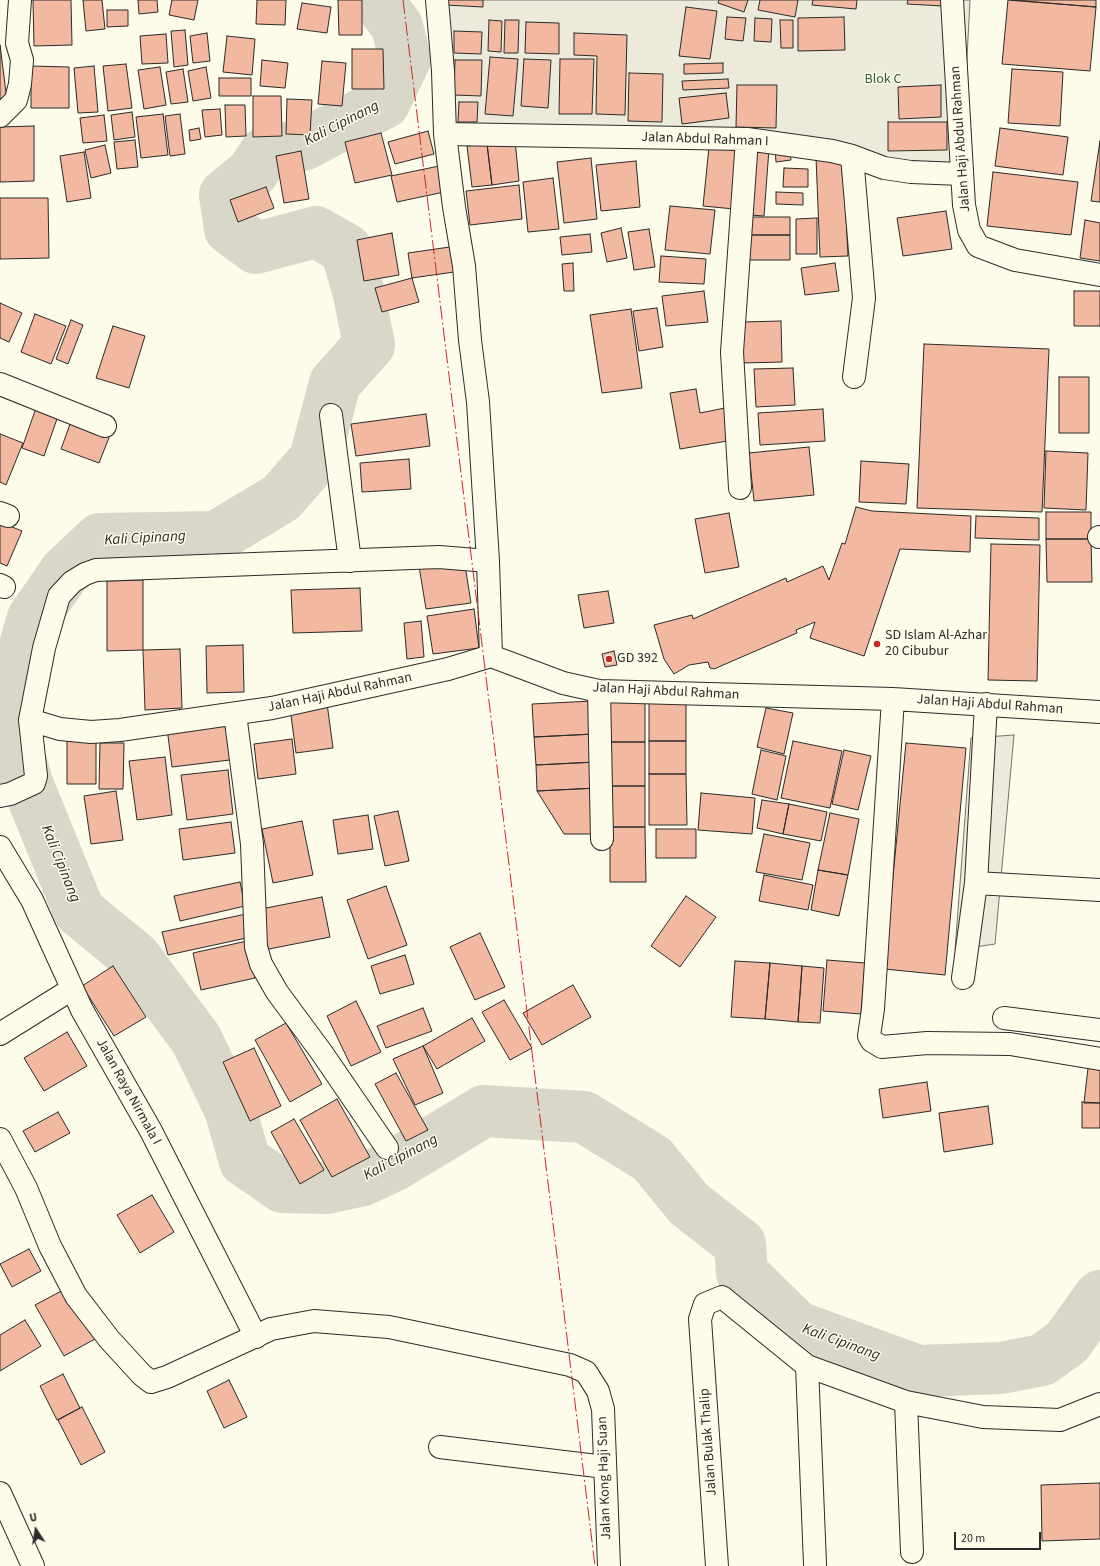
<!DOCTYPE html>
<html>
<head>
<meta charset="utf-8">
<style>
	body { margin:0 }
	#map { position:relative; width:1100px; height:1566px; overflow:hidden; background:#fdfbea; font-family:"Source Sans 3",sans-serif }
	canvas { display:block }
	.north { position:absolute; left:16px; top:1510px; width:40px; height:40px; -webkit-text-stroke:3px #fdfbea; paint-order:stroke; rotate:348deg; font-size:11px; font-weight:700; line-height:16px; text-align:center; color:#2b2b2b }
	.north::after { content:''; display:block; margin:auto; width:14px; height:18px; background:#2b2b2b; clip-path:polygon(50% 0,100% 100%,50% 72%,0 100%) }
	.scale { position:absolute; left:954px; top:1532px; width:87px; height:18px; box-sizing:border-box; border:2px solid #2b2b2b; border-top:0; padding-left:5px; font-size:12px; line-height:14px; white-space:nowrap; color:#2b2b2b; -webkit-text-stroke:3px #fdfbea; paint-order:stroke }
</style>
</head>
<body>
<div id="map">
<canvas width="1100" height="1566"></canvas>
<div class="north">U</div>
<div class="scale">20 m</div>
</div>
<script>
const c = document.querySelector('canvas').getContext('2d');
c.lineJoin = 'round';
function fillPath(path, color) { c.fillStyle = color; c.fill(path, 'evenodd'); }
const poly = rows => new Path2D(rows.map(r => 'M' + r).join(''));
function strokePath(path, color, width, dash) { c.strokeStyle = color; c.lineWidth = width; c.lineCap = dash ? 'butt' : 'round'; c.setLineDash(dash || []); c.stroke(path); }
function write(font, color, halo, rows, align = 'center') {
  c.font = font + ' "Source Sans 3",sans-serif'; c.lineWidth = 3; c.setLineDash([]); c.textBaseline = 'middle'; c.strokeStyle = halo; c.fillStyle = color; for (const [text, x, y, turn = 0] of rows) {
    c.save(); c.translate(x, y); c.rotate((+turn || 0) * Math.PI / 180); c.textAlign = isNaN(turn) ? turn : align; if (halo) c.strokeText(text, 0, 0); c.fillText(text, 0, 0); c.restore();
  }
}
const green = poly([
	[432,0,970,0,961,174,747,139,445,134,432,0]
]);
const parking = poly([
	[1014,735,995,944,955,950,971,738,1014,735]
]);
const river = poly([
	[377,0,397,26,405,59,384,103,303,145,266,152,252,173,225,195,230,229,256,248,316,232,346,249,359,294,369,345,335,383,315,459,281,498,216,537,100,539,65,572,33,618,6,710,27,783,79,911,135,957,196,1039,230,1109,245,1161,283,1187,326,1188,363,1180,393,1166,484,1111,584,1117,652,1159,689,1204,740,1244,742,1273,797,1327,918,1371,1001,1368,1042,1360,1067,1342,1100,1296]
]);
const building = poly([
	[33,0,71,0,72,45,34,46,33,0],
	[83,0,102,0,105,29,86,31,83,0],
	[138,0,157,0,158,12,139,14,138,0],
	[172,0,198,0,194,20,169,15,172,0],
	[257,0,286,0,285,25,256,24,257,0],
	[338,0,362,0,362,35,339,35,338,0],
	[446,0,483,0,483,7,445,5,446,0],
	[719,0,748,0,744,12,718,3,719,0],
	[760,0,798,0,795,17,758,10,760,0],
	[813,0,857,0,856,9,812,5,813,0],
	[908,0,943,0,943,6,907,4,908,0],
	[1008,0,1096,7,1090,71,1002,64,1008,0],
	[1012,0,1096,0,1096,7,1012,0],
	[302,3,331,7,327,33,297,29,302,3],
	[686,7,717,11,710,59,679,56,686,7],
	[107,10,128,10,128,26,107,27,107,10],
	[727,17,746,18,743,41,725,39,727,17],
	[844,17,845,50,798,51,798,18,844,17],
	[755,18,772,19,771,42,754,41,755,18],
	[489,20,502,21,501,52,488,51,489,20],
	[505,20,519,20,518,53,504,53,505,20],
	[780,20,793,20,793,48,781,48,780,20],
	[526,22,559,23,559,54,525,53,526,22],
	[185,30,188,65,174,67,171,31,185,30],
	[454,31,482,32,481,54,454,53,454,31],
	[207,33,210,61,193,63,190,36,207,33],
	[574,33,627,35,625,115,596,114,597,56,574,55,574,33],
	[166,34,168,63,142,64,140,36,166,34],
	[227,36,255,39,252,75,223,72,227,36],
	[0,45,7,100,0,101,0,45],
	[352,49,383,49,384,89,352,89,352,49],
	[490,57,518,59,513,116,485,114,490,57],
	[524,59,551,60,548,108,521,106,524,59],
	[560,59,594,59,592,114,559,114,560,59],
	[262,60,288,63,285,88,260,86,262,60],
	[455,60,482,60,481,96,454,95,455,60],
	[322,61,346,63,342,106,318,104,322,61],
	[723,63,723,73,684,74,684,64,723,63],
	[126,64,132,108,108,111,103,66,126,64],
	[31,66,69,67,69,108,31,108,31,66],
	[94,66,98,112,78,113,74,68,94,66],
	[160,67,166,105,144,109,138,70,160,67],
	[206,67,211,98,193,101,188,71,206,67],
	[183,69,188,102,171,104,166,72,183,69],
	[1012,69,1063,72,1060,126,1008,123,1012,69],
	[629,73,663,74,662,122,628,121,629,73],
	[219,78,251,78,251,96,219,96,219,78],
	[728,79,729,88,683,90,682,81,728,79],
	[737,85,777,85,776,128,736,127,737,85],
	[941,85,941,117,899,119,898,87,941,85],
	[726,93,729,118,682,124,679,98,726,93],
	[253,96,281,96,282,136,253,137,253,96],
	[287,99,312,100,310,135,286,134,287,99],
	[459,102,478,102,477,122,458,122,459,102],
	[225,105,245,105,246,136,226,137,225,105],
	[220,109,222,135,205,137,202,110,220,109],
	[132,112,135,137,114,140,111,115,132,112],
	[163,114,168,155,141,158,136,117,163,114],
	[180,114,185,154,170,156,165,116,180,114],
	[104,115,107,141,83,143,80,118,104,115],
	[888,122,947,122,947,150,888,151,888,122],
	[34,126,34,181,0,182,0,127,34,126],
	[199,128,201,139,190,141,189,130,199,128],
	[1000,128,1068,137,1063,175,995,166,1000,128],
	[428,131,434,154,395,164,388,142,428,131],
	[381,133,392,175,355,183,345,142,381,133],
	[135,140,138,167,117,169,114,142,135,140],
	[515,140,519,181,492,185,487,144,515,140],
	[1100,141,1100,202,1091,201,1100,141],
	[487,144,492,185,472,187,467,146,487,144],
	[105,145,111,173,91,178,85,150,105,145],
	[789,146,791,160,776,162,775,148,789,146],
	[709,147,741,151,734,209,703,206,709,147],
	[755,149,769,149,764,216,750,215,755,149],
	[301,151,309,199,284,203,276,156,301,151],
	[84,152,91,198,67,202,60,156,84,152],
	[843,156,848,256,820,257,816,157,843,156],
	[591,158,597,219,564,223,557,162,591,158],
	[636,161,640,207,601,211,596,165,636,161],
	[444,165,449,191,397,202,391,176,444,165],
	[784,168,808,169,808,187,783,187,784,168],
	[993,172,1078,182,1071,235,987,226,993,172],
	[553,178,559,229,528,232,523,182,553,178],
	[519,185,522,219,470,225,466,191,519,185],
	[266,187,274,208,238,222,230,200,266,187],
	[776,192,803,193,803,205,776,204,776,192],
	[0,198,48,198,49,258,0,259,0,198],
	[670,206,715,210,710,254,665,250,670,206],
	[946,211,952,249,903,256,897,218,946,211],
	[747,217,790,217,790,235,747,235,747,217],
	[817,218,817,254,796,254,796,219,817,218],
	[1085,220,1100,223,1100,261,1080,258,1085,220],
	[621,228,627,258,607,262,601,233,621,228],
	[649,229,655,267,634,270,628,232,649,229],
	[392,233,399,275,364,281,357,240,392,233],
	[590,234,592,252,562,255,560,237,590,234],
	[747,235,790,235,790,260,747,260,747,235],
	[450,247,454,272,412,278,408,253,450,247],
	[661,256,706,259,704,284,659,282,661,256],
	[573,263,574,291,564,291,562,264,573,263],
	[835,263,839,291,805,295,801,268,835,263],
	[412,278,419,302,382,312,375,288,412,278],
	[704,291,708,322,666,326,662,296,704,291],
	[1074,291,1100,291,1100,326,1074,326,1074,291],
	[0,303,22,313,9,342,0,338,0,303],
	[657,308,663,347,639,351,633,311,657,308],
	[631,309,642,388,602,393,590,315,631,309],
	[35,314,66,326,51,364,21,352,35,314],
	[71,320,83,325,68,364,56,359,71,320],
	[781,321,782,362,743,363,742,322,781,321],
	[113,326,145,336,129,388,96,378,113,326],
	[924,344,1049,349,1042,512,917,508,924,344],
	[793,368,795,405,756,407,754,369,793,368],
	[1059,377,1089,377,1089,433,1059,433,1059,377],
	[696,389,700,413,725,408,727,441,680,449,670,393,696,389],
	[36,408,58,416,44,456,22,448,36,408],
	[823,409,825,441,760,445,758,413,823,409],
	[426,414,430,446,356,456,351,424,426,414],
	[73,416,112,430,99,463,61,449,73,416],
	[0,434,23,443,6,485,0,482,0,434],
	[809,447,814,495,754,501,749,453,809,447],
	[1046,451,1088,453,1086,510,1044,508,1046,451],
	[409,459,411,489,362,492,360,463,409,459],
	[861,461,909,464,906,504,859,502,861,461],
	[856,507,872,511,971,516,970,552,900,549,864,656,810,638,815,622,796,630,797,633,714,669,710,668,708,662,689,665,674,674,664,659,654,625,692,615,693,619,786,578,787,582,823,566,829,580,842,543,845,544,856,507],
	[1046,512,1091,512,1091,539,1046,539,1046,512],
	[729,513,739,567,705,573,695,519,729,513],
	[976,516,1039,518,1039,540,975,538,976,516],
	[0,522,22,531,7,566,0,563,0,522],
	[1046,539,1091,539,1092,582,1047,582,1046,539],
	[991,544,1040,545,1037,681,988,680,991,544],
	[464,559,471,603,426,609,419,566,464,559],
	[143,580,143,650,107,651,107,581,143,580],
	[360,588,362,631,293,633,291,590,360,588],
	[608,591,614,623,584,628,578,595,608,591],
	[474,609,479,648,433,654,427,616,474,609],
	[421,621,424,657,407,659,404,623,421,621],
	[243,645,244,692,207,693,206,646,243,645],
	[180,649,182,708,145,710,143,650,180,649],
	[614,651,617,665,605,667,602,654,614,651],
	[609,697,645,697,645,742,609,742,609,697],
	[686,698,686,741,649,741,649,699,686,698],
	[593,701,594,734,534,737,532,704,593,701],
	[327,703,333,748,296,753,290,708,327,703],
	[766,708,793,713,784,754,757,747,766,708],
	[233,719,238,759,172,767,167,728,233,719],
	[96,732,96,784,67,784,67,733,96,732],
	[594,734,596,762,536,765,534,737,594,734],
	[292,739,296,774,258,779,254,744,292,739],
	[649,741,686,741,686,774,649,774,649,741],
	[793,741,842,751,830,808,781,798,793,741],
	[609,742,645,742,645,786,609,786,609,742],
	[100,743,124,743,123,789,99,789,100,743],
	[906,743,966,748,945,975,884,969,906,743],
	[761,750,786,756,777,800,752,794,761,750],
	[844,750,871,756,858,810,832,804,844,750],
	[165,757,172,815,137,820,129,761,165,757],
	[596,762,597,788,537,791,536,765,596,762],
	[228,770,233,814,187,820,181,775,228,770],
	[649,774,686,774,687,825,649,825,649,774],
	[609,786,645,786,645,827,610,827,609,786],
	[597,788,597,834,564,834,537,791,597,788],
	[116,791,123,840,91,844,84,796,116,791],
	[701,793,755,798,752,834,698,830,701,793],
	[762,800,789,804,783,834,757,828,762,800],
	[789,804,827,812,821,841,783,834,789,804],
	[398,811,409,861,385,866,374,816,398,811],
	[830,813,859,819,848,875,818,870,830,813],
	[368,815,373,849,338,854,333,820,368,815],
	[302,821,313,875,273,883,262,829,302,821],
	[231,822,235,853,183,860,179,829,231,822],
	[610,827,645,827,646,882,610,882,610,827],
	[656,829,696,829,696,858,656,858,656,829],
	[764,834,810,843,802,880,756,872,764,834],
	[818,870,848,875,839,916,811,910,818,870],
	[764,875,813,885,808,910,759,901,764,875],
	[240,882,245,906,180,921,174,896,240,882],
	[386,886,407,945,368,959,347,900,386,886],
	[686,896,716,917,680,967,651,946,686,896],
	[322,897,330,937,264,950,256,910,322,897],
	[246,914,251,937,168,955,162,932,246,914],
	[480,933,505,987,475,1000,450,947,480,933],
	[247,941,255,978,201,990,193,953,247,941],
	[405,955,414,984,380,994,371,966,405,955],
	[827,960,865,963,861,1014,823,1011,827,960],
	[735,961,770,963,765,1019,731,1017,735,961],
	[770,963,802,966,798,1022,765,1019,770,963],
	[113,966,146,1017,114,1036,82,986,113,966],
	[802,966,824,968,820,1023,798,1022,802,966],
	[573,985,591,1017,542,1045,523,1013,573,985],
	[504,1000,532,1048,510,1060,482,1012,504,1000],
	[356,1001,381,1052,351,1066,327,1016,356,1001],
	[423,1008,432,1031,386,1048,377,1026,423,1008],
	[472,1018,485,1041,437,1069,423,1046,472,1018],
	[286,1023,322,1084,290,1102,255,1040,286,1023],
	[67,1032,87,1066,44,1091,24,1058,67,1032],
	[423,1046,443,1093,415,1105,393,1059,423,1046],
	[254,1048,281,1106,250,1121,223,1062,254,1048],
	[1088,1068,1100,1070,1100,1103,1084,1103,1088,1068],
	[396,1073,428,1130,406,1141,375,1084,396,1073],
	[927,1082,931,1111,883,1118,879,1089,927,1082],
	[337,1099,370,1157,332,1177,300,1120,337,1099],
	[1082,1102,1100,1103,1100,1128,1082,1128,1082,1102],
	[988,1106,993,1144,944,1152,939,1113,988,1106],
	[58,1112,70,1133,35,1152,23,1131,58,1112],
	[294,1119,324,1170,300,1184,271,1132,294,1119],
	[152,1195,174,1232,140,1253,117,1215,152,1195],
	[29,1249,41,1271,12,1287,0,1264,29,1249],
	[67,1288,95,1339,64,1356,35,1305,67,1288],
	[25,1320,41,1346,0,1371,0,1335,25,1320],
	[63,1374,80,1408,57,1420,40,1386,63,1374],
	[229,1380,247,1417,224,1428,207,1391,229,1380],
	[82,1407,105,1452,81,1465,58,1420,82,1407],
	[1100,1483,1100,1539,1042,1541,1041,1485,1100,1483]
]);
const minor = poly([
	[437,0,443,71,445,134,454,207,464,266,470,340,478,402,488,561,491,656],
	[0,116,16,100,20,84,22,60,17,43,20,0],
	[445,134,747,139,832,151,852,156,884,168,911,172,961,174],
	[852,156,864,298,854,377],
	[0,384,105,426],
	[331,415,350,561],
	[740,488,732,352,747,139],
	[0,513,8,516],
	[1099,537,1100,537],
	[0,585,4,587],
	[599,691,602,839],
	[893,699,873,1009,869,1036,872,1041,882,1047,927,1043,1010,1044,1100,1059],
	[235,714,252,844,256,947,261,964,277,992,322,1053,387,1148],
	[30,720,60,729,91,732,120,730,272,708,448,669,491,656,563,683,599,691,893,699,1100,712],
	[0,796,10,794,34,783,36,776,30,720,44,648,59,596,72,582,85,574,96,570,439,557,488,561],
	[0,847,32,900,82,1010,151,1131,256,1337],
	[976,883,1100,890],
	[963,978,976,883,986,704],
	[1004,1018,1100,1030],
	[0,1034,72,989],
	[0,1139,26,1188,50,1246,76,1296,109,1339,142,1375,151,1382,167,1377,271,1329,314,1321,389,1327,570,1365,586,1372,598,1391,603,1409,609,1566],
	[807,1366,815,1564],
	[906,1402,912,1552],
	[440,1447,605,1467],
	[0,1493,33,1566],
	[717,1566,700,1319,705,1304,722,1297,807,1366,906,1402,983,1417,1060,1420,1100,1404]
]);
const tertiary = poly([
	[952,0,964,205,969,230,978,246,1015,260,1100,275]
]);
const power = poly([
	[403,0,595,1566]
]);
const markers = [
	[877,644,4,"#c62828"],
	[609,659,4,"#c62828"]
];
const parkNames = [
	["Blok C",883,80]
];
const streetNames = [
	["Jalan Haji Abdul Rahman",961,139,-94],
	["Jalan Abdul Rahman I",705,140,2],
	["Jalan Haji Abdul Rahman",666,692,3],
	["Jalan Haji Abdul Rahman",340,693,-12],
	["Jalan Haji Abdul Rahman",990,705,4],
	["Jalan Raya Nirmala I",128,1092,61],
	["Jalan Bulak Thalip",709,1442,-94],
	["Jalan Kong Haji Suan",605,1478,-92]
];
const poiNames = [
	["SD Islam Al-Azhar",885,636],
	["20 Cibubur",885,652],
	["GD 392",617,659]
];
const waterNames = [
	["Kali Cipinang",342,124,-27],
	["Kali Cipinang",145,539,-3],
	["Kali Cipinang",60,864,68],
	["Kali Cipinang",401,1158,-28],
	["Kali Cipinang",841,1343,20]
];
fillPath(green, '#ecebdb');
strokePath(green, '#74746e', 1);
fillPath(parking, '#eceadb');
strokePath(parking, '#74746e', 1);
strokePath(river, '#d8d7c9', 52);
fillPath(building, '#f2b8a0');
strokePath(building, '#2b2b2b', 1);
strokePath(minor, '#2b2b2b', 24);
strokePath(tertiary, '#2b2b2b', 24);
strokePath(minor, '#fdfbea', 22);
strokePath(tertiary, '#fdfbea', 22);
strokePath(power, '#c62828', 1, [14, 3, 2, 3]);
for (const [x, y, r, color] of markers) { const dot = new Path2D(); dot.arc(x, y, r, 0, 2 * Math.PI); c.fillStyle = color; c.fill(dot); strokePath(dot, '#fdfbea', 1.5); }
write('14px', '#34623c', '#fdfbea', parkNames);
write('14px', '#2b2b2b', '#fdfbea', streetNames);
write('14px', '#2b2b2b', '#fdfbea', poiNames, 'left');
write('italic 15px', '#2b2b2b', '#fdfbea', waterNames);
</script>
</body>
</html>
